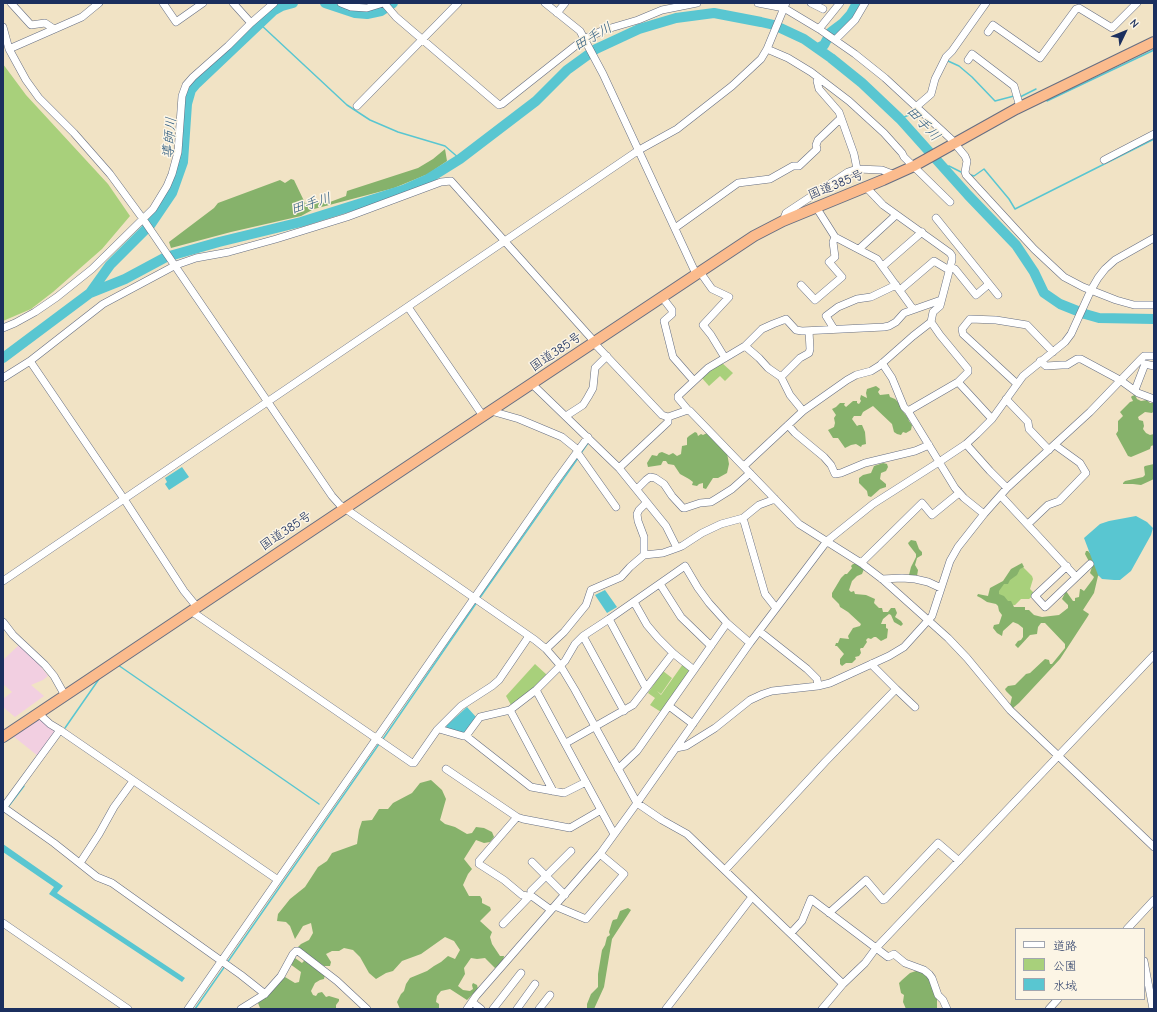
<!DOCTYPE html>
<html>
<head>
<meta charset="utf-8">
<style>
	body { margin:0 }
	#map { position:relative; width:1157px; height:1012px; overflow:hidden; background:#f1e3c5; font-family:"Comic Neue","Klee One",sans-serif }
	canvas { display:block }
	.frame { position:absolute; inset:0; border:4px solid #1b2f5e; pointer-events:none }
	.legend { position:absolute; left:1015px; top:928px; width:130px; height:72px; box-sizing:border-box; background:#fcf5e5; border:1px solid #a2a6af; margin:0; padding:5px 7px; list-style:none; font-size:12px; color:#1b2f5e }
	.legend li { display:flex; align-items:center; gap:8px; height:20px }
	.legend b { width:20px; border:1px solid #a2a6af }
	.north { position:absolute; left:1105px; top:12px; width:40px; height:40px; -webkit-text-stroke:3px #fcf5e5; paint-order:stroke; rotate:47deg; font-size:11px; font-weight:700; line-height:16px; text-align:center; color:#1b2f5e }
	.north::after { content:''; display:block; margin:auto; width:14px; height:18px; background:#1b2f5e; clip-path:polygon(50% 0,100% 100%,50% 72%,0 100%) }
</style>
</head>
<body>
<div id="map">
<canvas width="1157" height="1012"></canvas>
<div class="frame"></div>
<ul class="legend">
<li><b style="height:5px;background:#fff"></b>道路</li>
<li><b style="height:11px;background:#a8d07b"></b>公園</li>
<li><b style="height:11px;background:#59c6d1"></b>水域</li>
</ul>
<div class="north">N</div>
</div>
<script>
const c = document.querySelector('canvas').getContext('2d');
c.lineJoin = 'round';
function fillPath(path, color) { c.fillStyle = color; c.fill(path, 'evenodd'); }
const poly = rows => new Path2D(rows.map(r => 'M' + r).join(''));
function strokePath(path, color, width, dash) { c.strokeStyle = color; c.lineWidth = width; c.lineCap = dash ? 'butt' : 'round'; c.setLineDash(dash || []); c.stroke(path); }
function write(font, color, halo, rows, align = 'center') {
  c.font = font + ' "Comic Neue","Klee One",sans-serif'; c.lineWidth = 3; c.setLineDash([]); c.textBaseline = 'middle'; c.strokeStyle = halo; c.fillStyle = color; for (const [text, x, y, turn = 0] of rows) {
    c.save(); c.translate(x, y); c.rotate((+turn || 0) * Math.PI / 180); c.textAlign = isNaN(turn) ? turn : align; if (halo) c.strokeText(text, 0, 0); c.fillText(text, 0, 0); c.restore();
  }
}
const built = poly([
	[19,645,39,664,48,676,43,680,31,685,44,696,15,717,3,707,3,699,12,692,3,684,3,660],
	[39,718,56,733,38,756,13,736]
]);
const green = poly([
	[3,64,26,95,108,184,130,216,102,249,53,292,31,309,3,321],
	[721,362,733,373,725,381,720,376,709,386,701,377],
	[1019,567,1023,567,1032,576,1033,579,1030,589,1035,594,1029,599,1021,599,1015,605,1009,606,996,591],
	[535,664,547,675,534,688,511,705,506,696],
	[683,664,689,668,689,672,661,712,650,705,655,698,648,693,663,671,672,678,661,694,657,691,661,695]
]);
const forest = poly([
	[445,149,447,161,428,174,394,188,314,209,301,216,231,232,171,248,169,242,214,208,218,203,280,180,285,183,291,179,294,180,305,203,330,202,346,196,347,191,418,168,433,159],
	[876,386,880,389,878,392,880,395,889,394,890,397,895,399,899,403,902,410,908,418,909,421,912,425,911,430,906,433,903,432,901,435,897,434,894,432,892,424,873,406,863,412,861,416,854,416,852,419,857,426,859,425,862,425,865,432,866,444,862,445,861,447,856,444,851,445,845,448,838,438,833,438,828,430,834,427,835,423,834,418,836,415,832,409,836,407,840,403,845,403,844,405,846,407,853,401,857,401,857,403,859,404,861,401,860,399,861,395,867,398,866,393,867,389],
	[1135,395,1137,399,1141,401,1147,400,1150,403,1154,403,1154,411,1152,413,1145,412,1138,417,1139,420,1143,421,1144,426,1143,429,1146,433,1150,435,1154,434,1154,445,1151,446,1150,449,1131,457,1128,456,1116,434,1118,431,1118,421,1123,416,1120,412,1130,402,1133,401,1131,397,1132,396],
	[695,432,697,433,698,436,701,434,703,435,707,433,727,453,729,464,727,473,718,478,713,478,706,489,703,488,703,483,699,484,697,486,692,485,693,482,689,479,680,474,674,465,668,464,666,461,663,461,661,465,648,467,647,463,652,455,657,456,659,453,662,452,669,455,673,453,677,456,681,454,682,446,687,445,687,438,689,436],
	[883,463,887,464,888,467,886,471,881,473,880,479,886,484,886,487,880,489,871,497,868,496,867,491,859,483,859,478,863,475,871,473,874,466],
	[1154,464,1154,479,1141,485,1133,484,1123,484,1123,483,1125,481,1143,477,1145,475,1144,467,1145,466],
	[911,540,916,541,919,549,922,552,922,555,917,558,915,565,918,570,917,576,909,575,911,567,916,557,916,554,909,545,908,543],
	[1086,551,1088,551,1095,559,1093,562,1094,564,1096,565,1101,573,1098,576,1094,593,1083,610,1089,614,1088,616,1060,659,1019,703,1013,708,1010,705,1012,697,1006,691,1005,689,1008,686,1015,685,1026,674,1030,673,1045,659,1049,660,1050,664,1052,664,1065,648,1065,644,1045,623,1041,623,1038,627,1037,634,1030,635,1018,648,1015,645,1018,641,1021,640,1023,637,1023,628,1018,624,1013,622,1003,631,1002,636,997,633,993,628,994,625,999,624,1002,615,999,611,998,606,996,604,987,602,981,598,977,596,978,594,988,596,990,588,1003,581,1011,569,1022,563,1024,567,1020,569,1017,575,1010,580,1008,584,1004,584,999,591,999,594,1004,596,1008,601,1011,601,1014,607,1025,607,1025,610,1029,610,1034,615,1042,617,1059,615,1068,608,1068,605,1062,599,1066,591,1073,601,1075,601,1075,598,1079,597,1080,589,1081,589,1084,591,1093,579,1094,577,1090,573,1092,567,1085,554],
	[853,564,857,564,864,569,862,574,857,576,852,581,849,590,851,592,854,591,855,594,866,595,875,599,874,603,879,608,882,608,883,612,888,612,891,608,895,608,897,613,895,617,901,621,903,624,901,626,894,622,891,615,889,614,883,619,881,624,886,624,886,628,888,629,887,638,881,641,876,637,874,637,871,639,868,638,866,640,867,642,863,648,861,648,860,649,861,653,859,656,855,657,856,659,852,663,846,663,842,666,840,664,840,659,844,654,837,646,835,646,836,643,838,643,840,638,849,639,848,636,853,628,860,626,861,624,848,612,840,607,839,604,832,597,832,593,841,578,845,574,847,574,852,568,851,566],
	[431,780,442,790,446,799,440,820,445,824,455,827,467,834,472,833,476,827,484,828,492,832,494,837,490,842,484,843,476,840,464,859,472,869,468,874,463,885,469,896,480,896,482,899,482,903,490,907,491,910,480,921,492,932,490,937,492,944,500,956,504,956,503,962,495,968,485,958,477,959,471,958,464,968,465,974,458,986,463,990,470,991,473,989,472,985,473,983,477,985,478,989,467,1000,450,989,441,991,437,996,436,1002,439,1004,439,1009,400,1009,397,1002,401,994,404,991,406,984,410,978,427,971,434,966,441,962,448,956,455,959,460,950,454,941,445,937,421,954,402,961,393,971,386,973,376,979,369,973,360,957,353,950,344,948,339,951,332,951,326,954,331,962,330,966,324,966,297,948,301,944,309,940,313,933,311,923,303,926,295,939,290,926,286,922,277,921,278,914,290,899,305,887,318,867,327,861,332,853,357,844,359,830,362,821,372,820,379,809,388,809,393,803,412,793,420,783],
	[628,908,631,910,612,939,604,987,594,1009,587,1009,587,1004,591,994,598,987,598,974,602,950,605,945,607,937,610,935,609,932,612,922,613,920,617,919,620,911],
	[295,958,302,963,304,961,303,959,325,974,324,979,320,980,315,983,311,991,313,995,316,996,318,993,322,992,326,997,329,996,339,999,339,1001,336,1005,336,1008,261,1009,260,1008,258,1003,281,979,285,977,295,983,299,982,301,972,290,964],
	[919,970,929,977,937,998,937,1008,934,1009,906,1009,903,1002,904,995,901,993,899,983,902,980,910,973]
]);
const water = poly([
	[182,467,189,477,169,490,165,484,167,482,165,478],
	[1136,516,1147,522,1153,528,1151,535,1131,571,1120,580,1114,580,1102,579,1098,575,1084,538,1100,524,1109,521],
	[605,590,617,607,607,613,595,595],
	[467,707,476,717,465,732,462,733,447,728,446,726],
	[3,844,63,886,57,893,185,978,182,982,49,894,54,887,3,852]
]);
const stream = poly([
	[260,24,347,105,370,120,398,132,445,146,460,159],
	[948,61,959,66,972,77,995,101,1014,96],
	[1020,97,1036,89],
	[1047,101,1154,50],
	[900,119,913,113,917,110],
	[944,168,949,166,963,173],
	[971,175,974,176,984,169,1009,199,1015,209,1154,139],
	[581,453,588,443],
	[479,599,578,458],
	[118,665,319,804],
	[65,728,99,679],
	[383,739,477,602],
	[8,807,24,786],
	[227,963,379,744],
	[195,1009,225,966]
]);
const river = poly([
	[325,3,355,13,367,14,381,11,393,3],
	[818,48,824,45,831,32,843,23,851,14,857,3],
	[90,293,110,265,151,224,172,193,183,162,187,104,191,90,196,84,273,11,282,6,293,3],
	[3,358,90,293,125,279,166,257,219,242,301,222,403,190,428,179,460,159,536,101,567,70,596,49,639,29,676,18,714,13,761,22,774,25,804,39,831,58,862,83,900,119,968,195,1016,245,1034,272,1044,293,1060,304,1085,314,1099,318,1154,319]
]);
const minor = poly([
	[11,3,31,25,45,23,54,29],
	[163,3,176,22,203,3],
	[233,3,251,23],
	[341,3,351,7,367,8,383,3],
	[384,3,396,17,499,105,502,104,584,39,604,30,638,20,662,10,697,3],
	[545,3,580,31,603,74,696,274],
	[758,3,784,8,819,29,855,54,885,78,951,139,965,156,967,161,965,172,966,175,1034,249,1064,277,1083,287,1116,300,1134,305,1154,305],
	[811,3,823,9],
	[557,13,565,3],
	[3,27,9,49,26,80,39,98,74,133,110,174,143,219,332,496,340,505,535,640,546,649,560,665,575,690,637,803,662,820,687,834,843,984],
	[819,29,840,3],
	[988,32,993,25,1040,58,1076,9,1079,8,1112,28,1137,3],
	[836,39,855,20,865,3],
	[9,49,82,17,99,3],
	[767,49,788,58,811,72,849,101,884,133,902,153,904,157,950,202],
	[968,60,972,54,1014,86,1020,107],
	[819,78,817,81,819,89,839,112,854,154,857,169],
	[357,106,458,3],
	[916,107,931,94,935,79,946,57,952,51,986,3],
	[1104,160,1154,134],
	[866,187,883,205,950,253,952,256,952,260,940,306,933,312,931,322,940,335,968,369,968,372,958,382,908,411,955,488,964,498,984,514],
	[816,207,835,237,877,259,913,309],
	[936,218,998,295],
	[783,221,786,213,789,211,848,172,857,169,882,170,895,175],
	[675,228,738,183,770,179,793,166,799,166,817,149,816,145,818,140,841,118],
	[859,249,896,215],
	[883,266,922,232],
	[950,267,955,269,976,295,989,284],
	[700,272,712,289,729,297,703,325,711,335,725,358],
	[801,285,815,300,842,277,829,262,835,257,833,242,835,237],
	[900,290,934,261,949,270],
	[662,297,672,310,672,314,664,321,673,357,694,381],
	[941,300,904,313,896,322,889,326,884,327,802,331,796,330,786,319,773,324,762,329,745,346,708,368,678,396,678,398,688,410,690,411,799,524,861,563,882,579,948,638,967,658,1010,710,1154,847],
	[408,307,483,416],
	[3,328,15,323,35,312,57,297,92,269,153,209,167,186,172,174,178,152,182,96,186,85,193,77,228,46,251,23,274,3],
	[834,329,826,316,838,307,857,299,871,297,896,285],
	[745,346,759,358,768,368,781,377,790,395,803,411],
	[30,361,124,499,184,591,197,607],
	[1040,361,1046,366,1062,365,1067,365,1077,359,1081,359,1120,380,1138,393,1154,399],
	[882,363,892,378,904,407,908,411],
	[781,377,800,358,809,353,810,349,809,331],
	[3,378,30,361,103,304,176,265,196,258,229,252,276,239,347,217,441,182,451,181,592,339,594,343,662,415,668,417,688,410],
	[958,382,992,419],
	[1016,383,963,334,962,329,970,319,996,320,1027,325,1053,352],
	[532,384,619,468,666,526,677,548,682,546,702,533,721,524,743,518,759,505,775,499],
	[1135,390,1145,364,1154,366],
	[1006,399,1028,422,1029,429,1049,450],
	[491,411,519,419,562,437,578,450],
	[566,416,583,405,588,397,593,388,595,368,607,356],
	[788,425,795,433,824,457,831,465,835,474,841,473,865,463,915,451,929,445],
	[966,444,990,471,1007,488],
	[577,452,616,507],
	[744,466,803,411,847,380,856,375,871,371,879,366,913,336,931,322],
	[619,468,668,422,668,417],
	[637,489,646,480,650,477,655,478,664,484,672,496,683,508,685,508,700,503,711,502,716,499,732,489,750,473],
	[1001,496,1076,577],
	[743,518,765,594,776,608],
	[1028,524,1048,505,1059,501,1086,473,1080,463,1055,445],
	[644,555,663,553,677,548],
	[861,563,922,503,932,515,959,493],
	[1067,566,1035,596,1045,607,1090,564],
	[882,579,902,578,915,579,928,582,941,588],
	[3,581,639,150,677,129,732,86,761,59,767,49,786,3],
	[660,584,681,617,711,646],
	[634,602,647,625,658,638,673,653,694,670],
	[191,611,412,763,414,763,437,730,461,706,492,686,499,680,529,636],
	[609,619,646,688],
	[3,622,13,635,45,665,54,676,63,692,67,694],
	[759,631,807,669,817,679,818,686],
	[583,636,624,711],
	[546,649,564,632,586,605,591,590,621,577,630,567,644,555,644,537,638,521,637,514,639,510,646,503],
	[896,689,915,707],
	[536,690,614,834],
	[669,706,693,724],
	[510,710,553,791],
	[38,713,50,724,60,730,278,880],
	[439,729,463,736,466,736],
	[566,743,633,705,673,653],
	[676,748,686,746,715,728,750,700,763,694,772,691,818,686,830,683,889,656,904,647,932,616,950,561,958,547,984,514,1007,488,1090,412,1140,360,1144,356,1154,356],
	[446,769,517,817,523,819,570,828,601,810],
	[618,769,637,751,727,623],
	[586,782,564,793,531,787,466,736,480,717,510,710,536,690,565,661,575,644,583,636,609,619,685,566,698,588,709,603,727,623,750,643],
	[3,807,54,843,97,877,112,883,241,975,265,994],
	[3,808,60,730],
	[517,817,479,861,479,864,504,880,522,895,533,897,551,910],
	[532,862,565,895],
	[80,863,99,834,114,807,133,781],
	[725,870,825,762,896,689,871,664],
	[531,891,571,851],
	[555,906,586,919,624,874,600,854],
	[829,913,866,880,883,900,885,899,938,843,959,861],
	[3,923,128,1009],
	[503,924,529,897],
	[1127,929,1154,900],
	[791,933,802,921,811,899,888,957,894,954,905,963,924,970,929,974,932,978,938,995,943,1000,947,1009],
	[1144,961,1153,1009],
	[472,1002,481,1009],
	[188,1009,555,482,588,437],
	[241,1009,265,994,281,976,293,954,296,951,298,951,337,981,367,1009],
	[467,1009,476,996,600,854,637,803,750,643,827,541,873,504,939,462,966,444,977,434,992,419,1023,376,1065,342,1071,334,1091,290,1098,278,1105,269,1115,260,1154,238],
	[493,1009,521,973],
	[517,1009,535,984],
	[539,1009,550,995],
	[666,1009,752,897],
	[822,1009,843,984,865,963,876,948,1154,655],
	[1049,1009,1058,999]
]);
const highway = poly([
	[3,737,483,416,754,236,783,221,883,180,914,166,1016,109,1154,42]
]);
const streetNames = [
	["国道385号",836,185,-22],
	["国道385号",556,352,-34],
	["国道385号",286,531,-34]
];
const waterNames = [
	["田手川",593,37,-30],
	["田手川",923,124,47],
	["導師川",170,138,-85],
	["田手川",311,204,-17]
];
fillPath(built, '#f2cfe1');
fillPath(green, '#a8d07b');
fillPath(forest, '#86b26b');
fillPath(water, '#59c6d1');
strokePath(stream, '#59c6d1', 1.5);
strokePath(river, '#59c6d1', 10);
strokePath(minor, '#666e82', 8);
strokePath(highway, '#666e82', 12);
strokePath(minor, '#fff', 7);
strokePath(highway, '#fbbb8d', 10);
write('13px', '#1b2f5e', '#fcf5e5', streetNames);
write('italic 14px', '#2e5c80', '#fcf5e5', waterNames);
</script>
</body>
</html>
